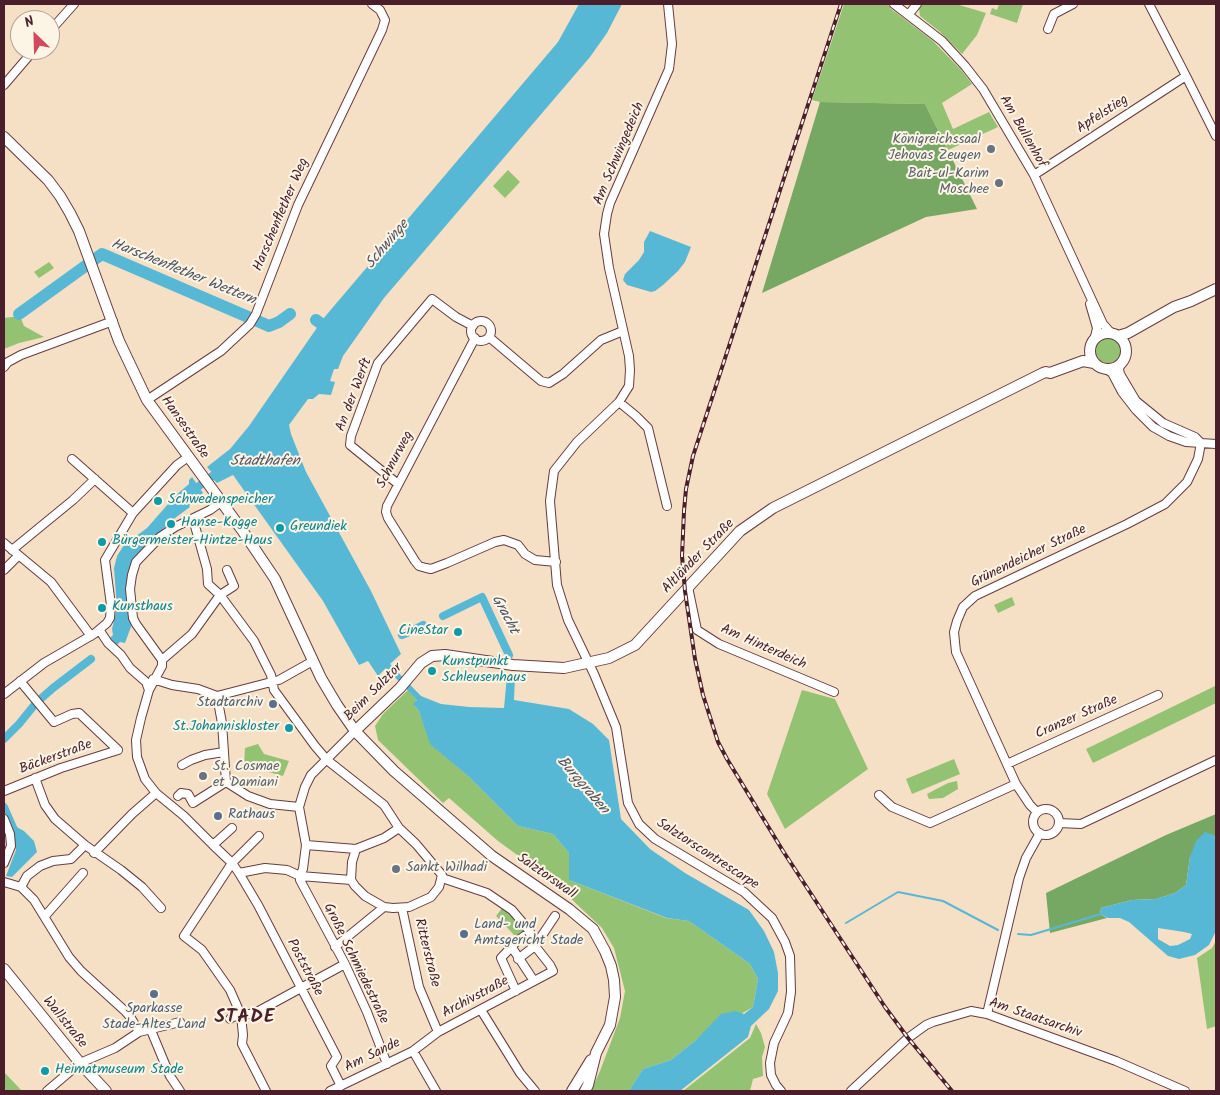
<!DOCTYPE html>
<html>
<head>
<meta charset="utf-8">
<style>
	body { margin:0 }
	#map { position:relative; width:1220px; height:1095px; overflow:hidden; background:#f6e0c5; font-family:Kalam,sans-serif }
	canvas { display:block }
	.frame { position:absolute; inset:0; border:5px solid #4a1f2b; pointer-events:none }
	.north { position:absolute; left:10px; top:10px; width:50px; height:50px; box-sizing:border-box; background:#fcf5e5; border:1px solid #b59f9b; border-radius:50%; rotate:336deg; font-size:14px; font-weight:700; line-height:20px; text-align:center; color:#4a1f2b }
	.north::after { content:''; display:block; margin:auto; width:18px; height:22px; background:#d1495b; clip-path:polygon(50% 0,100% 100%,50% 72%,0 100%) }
</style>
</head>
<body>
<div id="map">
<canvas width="1220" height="1095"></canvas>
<div class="frame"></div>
<div class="north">N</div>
</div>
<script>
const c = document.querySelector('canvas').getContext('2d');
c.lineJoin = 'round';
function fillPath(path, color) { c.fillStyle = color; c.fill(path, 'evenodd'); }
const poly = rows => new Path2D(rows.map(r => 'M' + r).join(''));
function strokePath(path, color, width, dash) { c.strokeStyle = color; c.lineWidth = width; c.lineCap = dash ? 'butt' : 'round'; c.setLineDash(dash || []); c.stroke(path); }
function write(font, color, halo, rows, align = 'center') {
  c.font = font + ' Kalam,sans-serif'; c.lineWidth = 4; c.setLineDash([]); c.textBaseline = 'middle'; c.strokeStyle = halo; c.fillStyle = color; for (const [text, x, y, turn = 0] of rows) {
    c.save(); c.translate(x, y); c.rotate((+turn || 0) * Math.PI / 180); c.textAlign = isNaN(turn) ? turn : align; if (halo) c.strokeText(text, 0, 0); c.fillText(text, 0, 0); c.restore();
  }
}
const green = poly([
	[844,4,887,4,891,7,890,8,933,41,962,71,972,84,942,103,953,129,989,112,998,127,948,150,925,104,820,102,812,100],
	[921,4,956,4,986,13,977,35,962,54,939,31,920,16,919,9],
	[999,4,1023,4,1017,23,990,14,992,8,997,10],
	[508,170,520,182,505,198,493,186],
	[49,262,54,268,39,278,34,272],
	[20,316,24,326,44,337,19,343,4,349,4,318],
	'1095 350a13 13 0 1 1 26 0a13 13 0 1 1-26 0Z',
	[1012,597,1015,605,998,613,994,605],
	[1215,686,1216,703,1093,763,1086,749],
	[408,690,417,700,414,705,419,711,431,744,469,777,518,826,553,834,569,853,569,880,666,918,689,921,750,964,758,979,753,1007,696,1040,671,1060,643,1069,629,1091,591,1091,600,1071,620,1018,625,991,614,948,602,928,566,894,560,886,498,841,449,798,443,803,378,740,375,726,383,714],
	[802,690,835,699,868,769,785,829,767,794],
	[258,744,264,754,289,761,283,776,265,771,258,765,244,766,245,748],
	[954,759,960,774,912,794,906,779],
	[957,781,958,789,943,798,929,799,927,794,948,783],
	[503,907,514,915,525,930,524,933,516,937,496,916],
	[1216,941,1216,1026,1207,1029,1197,958,1212,948],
	[756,1024,761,1033,765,1047,762,1057,763,1076,753,1079,750,1091,683,1091,750,1038],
	[4,1072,22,1091,4,1091]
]);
const forest = poly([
	[820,102,925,104,977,209,926,217,762,293],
	[1216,814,1216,844,1214,835,1190,857,1186,885,1175,893,1156,899,1132,900,1101,908,1100,914,1107,918,1050,933,1046,893,1166,835]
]);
const water = poly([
	[579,4,622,4,607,33,590,57,384,298,343,356,338,369,334,369,330,381,335,382,331,395,319,394,313,399,308,399,289,425,291,434,306,472,371,591,401,654,390,664,421,696,441,704,469,707,504,708,507,676,515,677,514,700,569,709,593,724,609,740,621,819,650,849,685,873,749,910,764,931,774,952,778,973,778,991,769,1009,751,1026,748,1037,680,1091,629,1091,643,1069,671,1060,696,1040,721,1014,736,1011,744,1014,753,1007,758,979,750,964,689,921,667,918,569,880,569,853,553,834,518,826,469,777,430,744,419,711,413,704,417,700,386,668,378,676,368,661,359,665,323,601,233,475,217,483,213,479,216,477,207,467,230,449,249,426,323,319,558,42],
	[650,231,691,247,685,262,678,271,663,285,655,291,651,292,627,285,623,280,625,274,639,260,644,252,644,242],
	[192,477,203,493,189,506,190,507,175,518,148,543,136,557,130,569,126,593,132,624,125,643,120,642,117,645,110,638,113,635,112,629,117,608,114,568,117,556,124,545,147,528,176,495,189,484,189,480],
	[11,824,24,831,34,841,37,852,12,877,6,876,16,850],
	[1205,832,1214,835,1216,844,1216,931,1209,945,1195,955,1179,959,1168,956,1129,922,1120,918,1108,918,1100,914,1101,908,1132,900,1156,899,1175,893,1186,885,1190,857,1196,841],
	[1158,928,1184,932,1192,934,1190,939,1178,945,1170,946,1158,939]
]);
const stream = poly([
	[846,923,898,892,943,901,998,930],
	[1018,934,1031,935,1101,914]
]);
const canal = poly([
	[191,492,222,469],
	[443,616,482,597,509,655],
	[413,630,423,625],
	[402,635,407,633],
	[4,739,19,724,36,703,53,688,91,659],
	[4,807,15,832]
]);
const river = poly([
	[19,314,102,254,269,326,279,322,290,314],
	[316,320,334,333]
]);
const minor = poly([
	[668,4,672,44,669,69,610,203,607,214,604,234,609,268,629,356,630,370,629,386,619,402,577,442,554,471,550,501,557,585,568,620,594,674,616,727,628,803,639,824,655,839,744,892,772,918,785,942,790,956,791,992,788,1013,774,1043,770,1063,771,1075,776,1085,781,1091],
	[894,4,942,41,965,66,983,89,1034,175,1103,324,1110,332],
	[909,14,917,4],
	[1048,29,1054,14,1073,4],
	[50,31,74,4],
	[1186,76,1216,136],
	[4,85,34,50],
	[1034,175,1186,76,1149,4],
	[1090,304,1097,328,1095,337],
	'471 331a10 10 0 1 1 20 0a10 10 0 1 1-20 0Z',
	[489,337,541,381,549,383,563,374,601,340,623,331],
	[475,338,387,506,386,512,388,518,415,561,419,566,426,568,431,569,447,563,495,542,504,540,518,545,525,554,535,560,556,562],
	[1121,363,1119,369,1120,374,1136,401,1163,423,1195,437,1201,443],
	[4,367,8,362,21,355,113,321],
	[1106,369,1112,373,1122,392,1136,410,1153,427,1169,436,1186,442,1216,444],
	[147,400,221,351,250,324,256,314,298,205,382,30,385,20,380,10,372,4],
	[619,402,636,416,648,428,667,506],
	[72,459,133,513],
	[398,484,350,445,351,436,378,363,432,299,456,317,473,326],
	[221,502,210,510,175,527,160,537,136,562,132,575,130,589,133,618,136,624,162,660,162,666,149,690,141,718,136,740,137,757,145,779,156,793,184,816,213,845,232,863,239,873,258,905,337,1057,331,1066,341,1086],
	[193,519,207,569,208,584,220,595,254,641,271,675,274,690,315,746,327,760,384,805,399,828,416,844,442,875,439,887,431,897,409,907,393,908,384,907,365,896,355,886,351,880,352,862,356,849,384,838,399,828],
	[4,543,51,582,91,636],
	[12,550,73,500,95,479],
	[4,570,18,556],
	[688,587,697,630,719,644,834,692],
	[100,631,108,643,121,655,130,668,146,682,149,690],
	[162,660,192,634,220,595,234,586,227,570],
	[153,679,172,685,198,689,217,696,279,680,313,661],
	[20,681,54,722,72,714,79,713,118,750],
	[4,694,44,663,94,634,107,623,110,618,111,605,105,560,133,513,177,465,188,457],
	[217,696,222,723,226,782],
	[1007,764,1158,695],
	[182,765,191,760,205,755,224,752],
	[35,778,45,805,55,819,85,845,121,870,142,887,161,908],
	[226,782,248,796,270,804,299,807],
	[4,791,61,768,118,750],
	[879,795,892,807,930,823,1016,784],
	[178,796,181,793,188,794,193,803,226,782],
	'1033 822a13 13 0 1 1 26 0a13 13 0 1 1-26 0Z',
	[1037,812,1030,805,1016,784,956,652,954,632,957,621,963,607,975,596,1127,524,1165,504,1187,482,1198,459,1201,443],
	[4,819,10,834,11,846,4,863],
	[1059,823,1081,824,1216,760],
	[259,836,232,863,184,936,202,950,230,990,241,1015,243,1035,242,1044,266,1091],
	[213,845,232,828],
	[306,845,356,849],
	[94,853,132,814,156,793],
	[239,873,265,868,287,870,300,876,351,880],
	[300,876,300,880,345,964,367,1012,387,1064],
	[300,876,303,869,306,845,299,807,305,787,311,775,355,731],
	[4,882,21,887,34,900,69,957,81,971,125,1011,131,1018,139,1032],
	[21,887,27,876,40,866,53,861,71,859,85,845],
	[402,908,419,987,438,1032],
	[45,916,83,873],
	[511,946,534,981],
	[335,947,384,907],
	[518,959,535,946,555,916],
	[516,991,501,958,517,941,530,932],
	[481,1010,520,1073,535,1091],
	[987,1014,1019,878,1026,858,1040,833],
	[230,1019,232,1017,255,1013,345,964],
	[150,1028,170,1076,180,1091],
	[413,1051,438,1032,553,971,550,965,535,946,530,932,523,923,512,910,487,893,442,878],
	[47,1091,80,1063,115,1048,139,1032,180,1022],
	[330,1091,413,1051,436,1091],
	[851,1091,908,1038,926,1025,933,1022,971,1011,987,1014,1116,1061,1185,1091]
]);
const major = poly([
	[4,137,48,180,60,196,70,213,79,231,119,341,147,400,242,530,275,579,321,678,337,705,355,731,394,771,492,856,569,909,593,929,605,951,611,966,614,980,615,997,610,1025,596,1053,588,1085,585,1091],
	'1090 351a18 18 0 1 1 36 0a18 18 0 1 1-36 0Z',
	[1118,336,1128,333,1174,307,1191,301,1216,289],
	[355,731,400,688,421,663,432,656,445,655,513,665,564,668,609,658,635,645,740,531,773,508,1043,373,1046,372,1050,373,1083,361,1094,363],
	[4,969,80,1063,106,1091],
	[572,1091,591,1060]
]);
const rail = poly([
	[841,4,693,456,686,489,684,511,682,556,685,591,695,659,703,695,718,742,727,759,783,851,885,1007,908,1038,952,1091]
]);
const markers = [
	[991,149,5,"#6b7280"],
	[999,183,5,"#6b7280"],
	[158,501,5,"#0f9aa8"],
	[171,524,5,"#0f9aa8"],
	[280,528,5,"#0f9aa8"],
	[102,542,5,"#0f9aa8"],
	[102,608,5,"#0f9aa8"],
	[458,632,5,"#0f9aa8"],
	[432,671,5,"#0f9aa8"],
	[273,704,5,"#5c6f8a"],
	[289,728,5,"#0f9aa8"],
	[203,776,5,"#6b7280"],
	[218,816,5,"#5c6f8a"],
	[396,869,5,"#6b7280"],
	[464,934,5,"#5c6f8a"],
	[154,994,5,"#5c6f8a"],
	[45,1071,5,"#0f9aa8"]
];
const streetNames = [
	["Apfelstieg",1103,115,-33],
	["Am Bullenhof",1022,132,60],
	["Am Schwingedeich",620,154,-67],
	["Harschenflether Weg",282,215,-67],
	["An der Werft",355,395,-69],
	["Hansestraße",184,428,55],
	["Schnurweg",396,460,-62],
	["Altländer Straße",699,557,-46],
	["Grünendeicher Straße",1029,557,-26],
	["Am Hinterdeich",763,648,24],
	["Beim Salztor",374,693,-45],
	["Cranzer Straße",1077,718,-24],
	["Bäckerstraße",56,758,-20],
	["Salztorscontrescarpe",707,855,33],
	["Salztorswall",546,877,35],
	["Ritterstraße",426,953,76],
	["Große Schmiedestraße",355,964,64],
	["Poststraße",304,968,62],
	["Archivstraße",476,998,-28],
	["Am Staatsarchiv",1035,1019,19],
	["Wallstraße",64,1023,51],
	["Am Sande",373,1056,-26]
];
const worshipNames = [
	["Königreichssaal",981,141],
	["Jehovas Zeugen",981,157],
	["Bait-ul-Karim",989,175],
	["Moschee",989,191],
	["St. Cosmae",213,768,"left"],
	["et Damiani",213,784,"left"],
	["Sankt Wilhadi",406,869,"left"]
];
const cultureNames = [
	["Schwedenspeicher",168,501],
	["Hanse-Kogge",181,524],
	["Greundiek",290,528],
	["Bürgermeister-Hintze-Haus",112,542],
	["Kunsthaus",112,608],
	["CineStar",448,632,"right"],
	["Kunstpunkt",442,663],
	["Schleusenhaus",442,679],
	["St.Johanniskloster",279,728,"right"],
	["Heimatmuseum Stade",55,1071]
];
const serviceNames = [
	["Stadtarchiv",263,704,"right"],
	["Rathaus",228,816],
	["Land- und",474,926],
	["Amtsgericht Stade",474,942],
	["Sparkasse",154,1010,"center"],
	["Stade-Altes Land",154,1026,"center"]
];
const waterNames = [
	["Schwinge",388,245,-50],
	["Harschenflether Wettern",183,273,22],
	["Stadthafen",265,462],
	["Gracht",504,615,62],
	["Burggraben",582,786,49]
];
const districtNames = [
	["STADE",245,1019]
];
fillPath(green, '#93c272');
fillPath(forest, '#76a864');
fillPath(water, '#57b8d5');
strokePath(stream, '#57b8d5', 2);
strokePath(canal, '#57b8d5', 8);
strokePath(river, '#57b8d5', 12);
strokePath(minor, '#643c42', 10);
strokePath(major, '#643c42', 12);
strokePath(minor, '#fff', 8);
strokePath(major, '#fff', 10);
strokePath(rail, '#4a1f2b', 4);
strokePath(rail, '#fcf5e5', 2, [5.5]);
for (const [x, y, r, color] of markers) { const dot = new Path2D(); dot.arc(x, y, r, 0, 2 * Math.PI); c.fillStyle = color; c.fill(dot); strokePath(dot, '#fcf5e5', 2); }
write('14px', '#4a1f2b', '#fcf5e5', streetNames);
write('14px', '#5b616d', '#fcf5e5', worshipNames, 'right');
write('14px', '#0d838f', '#fcf5e5', cultureNames, 'left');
write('14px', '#4e5e75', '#fcf5e5', serviceNames, 'left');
write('italic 15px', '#4f5566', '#fcf5e5', waterNames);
c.letterSpacing = '1px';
write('bold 19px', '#4a1f2b', '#fcf5e5', districtNames);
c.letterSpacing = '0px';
</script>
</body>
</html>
